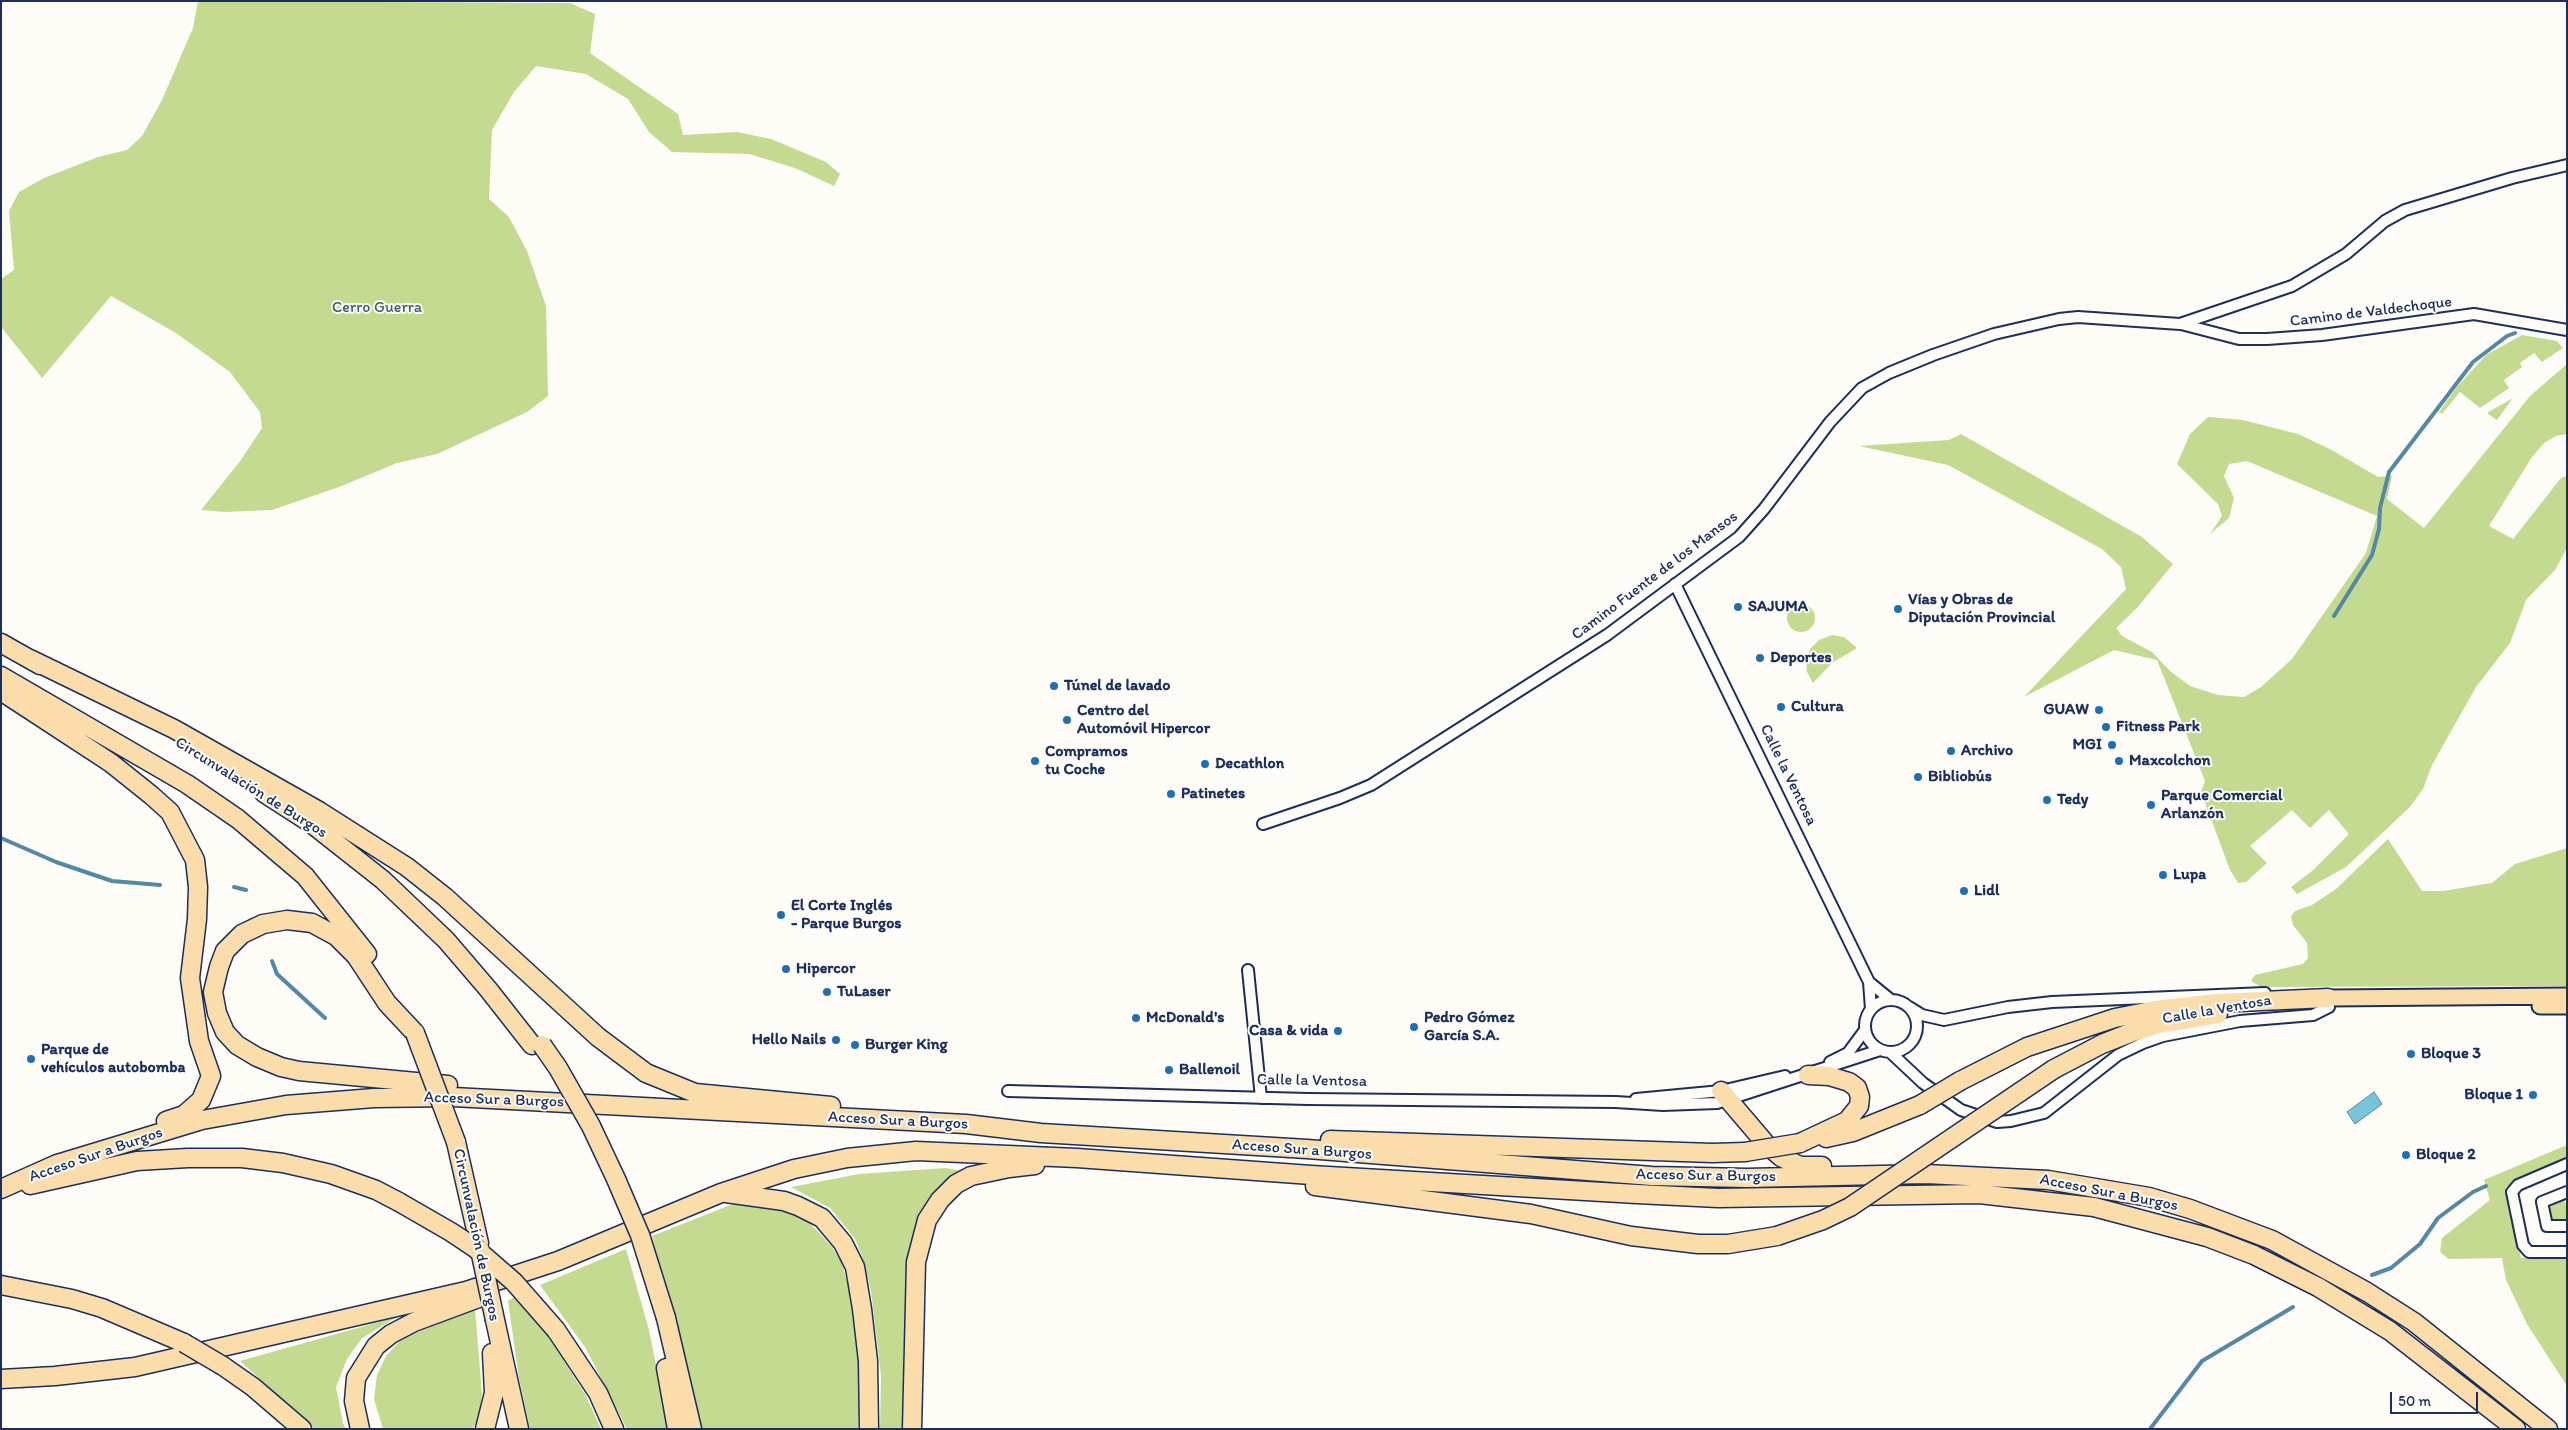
<!DOCTYPE html>
<html>
<head>
<meta charset="utf-8">
<style>
	body { margin:0 }
	#map { position:relative; width:2568px; height:1430px; overflow:hidden; background:#fdfcf7; font-family:Itim,sans-serif }
	canvas { display:block }
	.frame { position:absolute; inset:0; border:2px solid #1b2f5e; pointer-events:none }
	.scale { position:absolute; left:2390px; top:1392px; width:88px; height:22px; box-sizing:border-box; border:2px solid #1b2f5e; border-top:0; padding-left:6px; font-size:15px; line-height:18px; white-space:nowrap; color:#1b2f5e; -webkit-text-stroke:4px #fdfcf7; paint-order:stroke }
</style>
</head>
<body>
<div id="map">
<canvas width="2568" height="1430"></canvas>
<div class="frame"></div>
<div class="scale">50 m</div>
</div>
<script>
const c = document.querySelector('canvas').getContext('2d');
c.lineJoin = 'round';
function fillPath(path, color) { c.fillStyle = color; c.fill(path, 'evenodd'); }
const poly = rows => new Path2D(rows.map(r => 'M' + r).join(''));
function strokePath(path, color, width, dash) { c.strokeStyle = color; c.lineWidth = width; c.lineCap = dash ? 'butt' : 'round'; c.setLineDash(dash || []); c.stroke(path); }
function write(font, color, halo, rows, align = 'center') {
  c.font = font + ' Itim,sans-serif'; c.lineWidth = 4; c.setLineDash([]); c.textBaseline = 'middle'; c.strokeStyle = halo; c.fillStyle = color; for (const [text, x, y, turn = 0] of rows) {
    c.save(); c.translate(x, y); c.rotate((+turn || 0) * Math.PI / 180); c.textAlign = isNaN(turn) ? turn : align; if (halo) c.strokeText(text, 0, 0); c.fillText(text, 0, 0); c.restore();
  }
}
const green = poly([
	[198,1,570,3,595,14,590,53,678,114,683,135,737,132,771,139,826,162,840,174,834,186,795,168,749,154,672,152,649,132,628,99,586,74,536,66,514,92,492,130,489,199,509,217,527,251,546,306,548,396,527,412,437,454,397,463,339,487,272,510,225,512,201,510,241,460,262,428,260,412,230,372,176,333,111,296,42,378,1,327,1,279,14,270,9,211,19,192,44,178,98,157,127,150,142,136,162,100,193,28],
	[2522,335,2557,341,2563,348,2542,362,2534,353,2520,363,2522,367,2504,380,2509,388,2480,408,2460,392,2442,414,2439,412,2457,387,2486,355],
	[2567,364,2567,434,2556,436,2544,443,2532,457,2489,526,2513,539,2561,478,2567,476,2567,548,2555,570,2526,600,2510,643,2476,687,2432,765,2423,789,2410,807,2346,867,2297,894,2291,887,2312,871,2349,834,2329,810,2310,828,2292,810,2250,846,2267,863,2246,882,2238,883,2230,870,2201,792,2205,781,2157,660,2114,650,2024,697,2126,589,2121,567,2102,549,1948,465,1859,446,1949,440,1961,434,2142,537,2173,564,2137,608,2116,628,2122,636,2152,652,2170,671,2190,686,2218,695,2244,697,2261,687,2292,659,2366,553,2377,516,2247,461,2229,464,2224,476,2234,498,2229,518,2210,534,2222,516,2218,504,2177,464,2190,434,2208,417,2243,420,2298,434,2330,449,2378,477,2392,476,2387,499,2424,528,2530,396],
	[2513,398,2497,420,2487,413],
	'1787 618a14 14 0 1 1 28 0a14 14 0 1 1-28 0Z',
	[1832,635,1844,637,1857,648,1832,663,1813,683,1807,672,1806,660,1810,649,1819,640],
	[2388,839,2422,891,2443,891,2492,883,2515,864,2567,848,2567,986,2261,987,2251,981,2255,975,2303,964,2308,958,2307,943,2293,925,2291,916,2295,911,2312,905,2336,889],
	[2567,1145,2567,1158,2516,1180,2506,1187,2521,1258,2567,1258,2567,1386,2527,1324,2506,1280,2502,1258,2449,1259,2440,1252,2442,1238,2490,1200,2484,1180],
	[945,1168,963,1171,919,1222,906,1429,880,1429,881,1376,871,1291,863,1259,855,1239,830,1208,791,1187,859,1174],
	[2563,1198,2567,1206,2567,1222,2551,1223,2547,1205],
	[738,1202,791,1213,808,1221,832,1247,842,1263,851,1296,861,1387,858,1429,700,1429,652,1236],
	[626,1249,649,1330,669,1429,627,1429,585,1347,540,1285],
	[516,1296,549,1338,586,1396,601,1429,530,1429,519,1378,508,1301],
	[475,1309,482,1394,479,1418,472,1429,383,1429,374,1399,377,1375,386,1356,399,1342,413,1334],
	[397,1317,362,1338,347,1359,336,1387,343,1423,346,1429,315,1429,240,1361]
]);
const water = poly([
	[2374,1092,2382,1104,2355,1124,2347,1112,2374,1092]
]);
const stream = poly([
	[2334,616,2372,555,2379,529,2380,508,2389,472,2473,362,2507,336,2515,333],
	[1,838,56,862,112,881,160,885],
	[234,887,246,890],
	[272,961,277,974,325,1018],
	[2372,1275,2391,1268,2420,1244,2438,1218,2473,1192,2486,1186],
	[2150,1429,2202,1361,2293,1307]
]);
const street = poly([
	[2181,324,2239,339,2267,339,2322,335,2474,314,2567,330],
	[1675,584,1869,982,1871,1009],
	[1263,824,1340,798,1371,785,1607,635,1739,537,1764,509,1830,422,1862,388,1889,373,1933,355,1994,334,2059,319,2078,317,2180,324,2292,286,2346,254,2385,221,2405,210,2512,178,2567,165],
	[1248,970,1261,1098],
	[1869,982,1891,1000],
	'1865 1026a26 26 0 1 1 52 0a26 26 0 1 1-52 0Z',
	[1909,1007,1922,1015,1944,1020,2008,1007,2052,1002,2265,993],
	[1890,1052,1923,1083,1961,1110,1997,1122,2011,1121,2044,1113,2118,1055,2143,1043,2163,1036,2240,1021,2313,1015,2329,1007],
	[1830,1062,1848,1053,1865,1030],
	[1008,1091,1308,1099,1616,1102,1663,1105,1717,1103,1880,1050],
	[1636,1099,1721,1091,1785,1076],
	[2567,1164,2518,1185,2512,1192,2523,1245,2529,1252,2567,1252],
	[2567,1192,2542,1202,2547,1226,2567,1226]
]);
const primary = poly([
	[2328,998,2567,996],
	[2540,1006,2567,1006]
]);
const highway = poly([
	[1,643,40,665],
	[30,659,174,729,319,811,407,867,445,897,598,1037,646,1073,695,1093,831,1106],
	[1,676,187,784,238,819,305,876,367,954],
	[1,691,111,763,151,795,170,812,195,860,198,887,197,919,190,978,199,1041,211,1076,201,1100,184,1115,166,1121],
	[264,793,312,824,383,880,446,940,488,989,532,1045],
	[415,1033,387,1003,356,956,336,936,312,923,287,920,263,924,242,934,225,951,219,967,213,992,217,1013,225,1032,237,1045,257,1057,281,1067,299,1071,448,1085],
	[2054,1069,2102,1044,2130,1033,2158,1024,2218,1014],
	[1960,1081,2027,1047,2115,1018,2156,1010,2217,1003,2328,998],
	[1721,1091,1766,1144,1781,1157,1800,1166,1822,1166],
	[1826,1138,1853,1132,1920,1105],
	[1330,1140,1712,1153,1745,1152],
	[456,1142,479,1243],
	[1800,1143,1847,1121,1859,1106,1860,1097,1857,1088,1849,1082,1829,1076,1808,1075],
	[30,1185,137,1161,188,1158,242,1158,283,1163,331,1174,376,1190,399,1202],
	[1315,1186,1531,1214,1631,1236,1698,1244,1728,1244,1777,1236],
	[1,1189,57,1164,202,1120,286,1105,374,1098,453,1097,966,1124,1041,1133,1307,1149,1652,1176,1747,1178,1926,1174,2048,1180,2149,1197,2190,1209,2272,1240,2367,1292,2414,1322,2548,1429],
	[726,1193,784,1201,798,1206,822,1218,843,1243,855,1267,862,1309,868,1361,869,1429],
	[1,1285,72,1299,102,1308,184,1343],
	[666,1318,692,1429],
	[495,1320,519,1429],
	[556,1330,598,1393,614,1429],
	[223,1366,253,1387,302,1429],
	[666,1368,677,1429],
	[1,1379,55,1376,135,1367,466,1291,558,1261,721,1193,794,1169,847,1158,916,1151,1077,1158,1311,1175,1637,1194,1718,1198,1979,1194,2094,1207,2207,1237,2254,1255,2318,1287,2390,1331,2516,1429],
	[360,1429,354,1401,356,1378,376,1346,391,1334,414,1322,484,1296],
	[485,1429,494,1393,492,1353],
	[912,1429,916,1262,927,1220,940,1200,956,1184,971,1176,1009,1168,1035,1165]
]);
const highwayBridge = poly([
	[415,1033,456,1142],
	[542,1045,558,1068,591,1126,616,1179,640,1235,666,1318],
	[1920,1105,1960,1081],
	[1745,1152,1800,1143],
	[399,1202,451,1232,475,1248,514,1282,556,1330],
	[1777,1236,1823,1220,1850,1207,2054,1069],
	[480,1250,495,1320],
	[184,1343,223,1366]
]);
const markers = [
	[1738,607,5,"#1f6fb2"],
	[1898,609,5,"#1f6fb2"],
	[1760,658,5,"#1f6fb2"],
	[1054,686,5,"#1f6fb2"],
	[1781,707,5,"#1f6fb2"],
	[2099,710,5,"#1f6fb2"],
	[1067,720,5,"#1f6fb2"],
	[2106,727,5,"#1f6fb2"],
	[2112,745,5,"#1f6fb2"],
	[1951,751,5,"#1f6fb2"],
	[1035,761,5,"#1f6fb2"],
	[2119,761,5,"#1f6fb2"],
	[1205,764,5,"#1f6fb2"],
	[1918,777,5,"#1f6fb2"],
	[1171,794,5,"#1f6fb2"],
	[2047,800,5,"#1f6fb2"],
	[2151,805,5,"#1f6fb2"],
	[2163,875,5,"#1f6fb2"],
	[1964,891,5,"#1f6fb2"],
	[781,915,5,"#1f6fb2"],
	[786,969,5,"#1f6fb2"],
	[827,992,5,"#1f6fb2"],
	[1136,1018,5,"#1f6fb2"],
	[1414,1027,5,"#1f6fb2"],
	[1338,1031,5,"#1f6fb2"],
	[836,1040,5,"#1f6fb2"],
	[855,1045,5,"#1f6fb2"],
	[2411,1054,5,"#1f6fb2"],
	[31,1059,5,"#1f6fb2"],
	[1169,1070,5,"#1f6fb2"],
	[2533,1095,5,"#1f6fb2"],
	[2406,1155,5,"#1f6fb2"]
];
const parkNames = [
	["Cerro Guerra",377,308]
];
const streetNames = [
	["Camino de Valdechoque",2371,312,-7],
	["Camino Fuente de los Mansos",1655,576,-37],
	["Calle la Ventosa",1788,775,64],
	["Circunvalación de Burgos",251,788,32],
	["Calle la Ventosa",2217,1010,-10],
	["Calle la Ventosa",1312,1081,1],
	["Acceso Sur a Burgos",494,1100,2],
	["Acceso Sur a Burgos",898,1121,3],
	["Acceso Sur a Burgos",1302,1150,4],
	["Acceso Sur a Burgos",96,1155,-19],
	["Acceso Sur a Burgos",1706,1176,1],
	["Acceso Sur a Burgos",2109,1193,11],
	["Circunvalación de Burgos",476,1235,78]
];
const poiNames = [
	["Vías y Obras de",1908,600],
	["Diputación Provincial",1908,618],
	["SAJUMA",1748,607],
	["Deportes",1770,658],
	["Túnel de lavado",1064,686],
	["Cultura",1791,707],
	["GUAW",2089,710,"right"],
	["Centro del",1077,711],
	["Automóvil Hipercor",1077,729],
	["Fitness Park",2116,727],
	["MGI",2102,745,"right"],
	["Archivo",1961,751],
	["Compramos",1045,752],
	["tu Coche",1045,770],
	["Maxcolchon",2129,761],
	["Decathlon",1215,764],
	["Bibliobús",1928,777],
	["Patinetes",1181,794],
	["Parque Comercial",2161,796],
	["Arlanzón",2161,814],
	["Tedy",2057,800],
	["Lupa",2173,875],
	["Lidl",1974,891],
	["El Corte Inglés",791,906],
	["- Parque Burgos",791,924],
	["Hipercor",796,969],
	["TuLaser",837,992],
	["McDonald's",1146,1018],
	["Pedro Gómez",1424,1018],
	["García S.A.",1424,1036],
	["Casa & vida",1328,1031,"right"],
	["Hello Nails",826,1040,"right"],
	["Burger King",865,1045],
	["Parque de",41,1050],
	["vehículos autobomba",41,1068],
	["Bloque 3",2421,1054],
	["Ballenoil",1179,1070],
	["Bloque 1",2523,1095,"right"],
	["Bloque 2",2416,1155]
];
fillPath(green, '#c4da90');
fillPath(water, '#79c5d7');
strokePath(water, '#5389a7', 1);
strokePath(stream, '#5389a7', 4);
strokePath(street, '#1b2f5e', 14);
strokePath(primary, '#1b2f5e', 19);
strokePath(highway, '#1b2f5e', 21);
strokePath(street, '#fdfcf7', 10);
strokePath(primary, '#faddab', 15);
strokePath(highway, '#faddab', 18);
strokePath(highwayBridge, '#1b2f5e', 21, []);
strokePath(highwayBridge, '#faddab', 18);
for (const [x, y, r, color] of markers) { const dot = new Path2D(); dot.arc(x, y, r, 0, 2 * Math.PI); c.fillStyle = color; c.fill(dot); strokePath(dot, '#fdfcf7', 2); }
write('16px', '#455a6a', '#fdfcf7', parkNames);
write('16px', '#1b2f5e', '#fdfcf7', streetNames);
write('bold 16px', '#1b2f5e', '#fdfcf7', poiNames, 'left');
</script>
</body>
</html>
